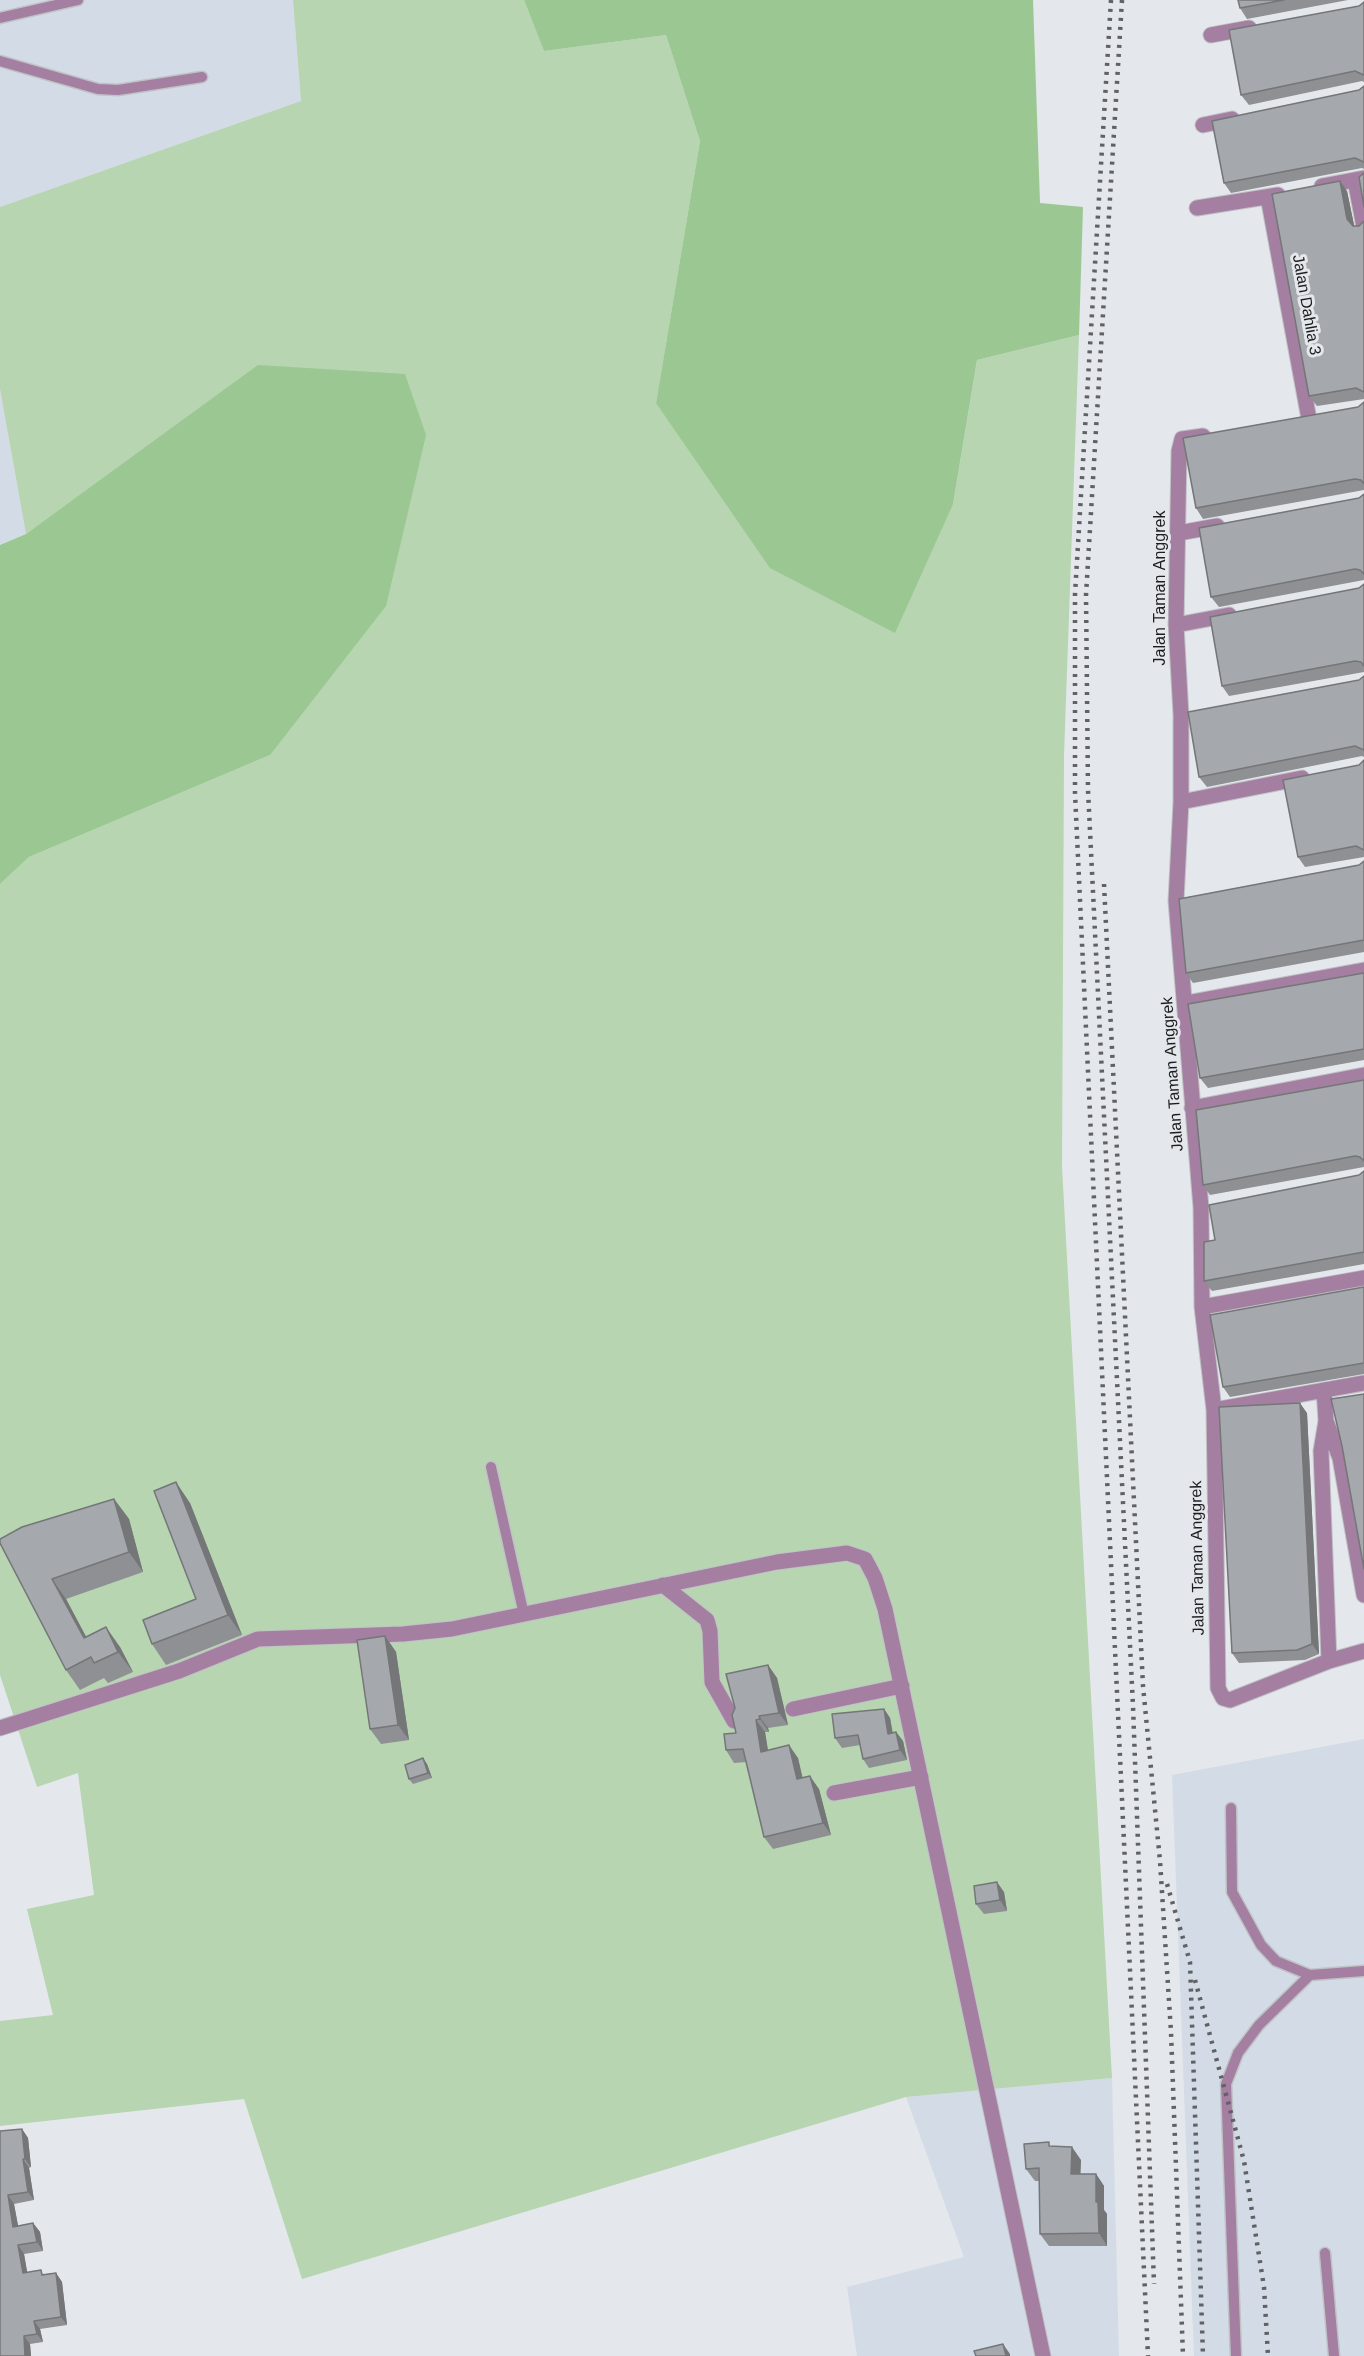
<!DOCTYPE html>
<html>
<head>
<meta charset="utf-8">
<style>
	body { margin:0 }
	canvas { display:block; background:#e4e7eb }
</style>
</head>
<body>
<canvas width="1364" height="2356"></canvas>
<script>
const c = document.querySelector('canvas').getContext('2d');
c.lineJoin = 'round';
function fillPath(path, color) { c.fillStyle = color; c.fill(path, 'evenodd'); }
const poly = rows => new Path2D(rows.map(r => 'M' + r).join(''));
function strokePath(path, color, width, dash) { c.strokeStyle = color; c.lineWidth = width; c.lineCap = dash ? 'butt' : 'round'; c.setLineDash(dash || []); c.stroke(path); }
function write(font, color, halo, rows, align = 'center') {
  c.font = font + ' Arial,sans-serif'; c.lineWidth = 6; c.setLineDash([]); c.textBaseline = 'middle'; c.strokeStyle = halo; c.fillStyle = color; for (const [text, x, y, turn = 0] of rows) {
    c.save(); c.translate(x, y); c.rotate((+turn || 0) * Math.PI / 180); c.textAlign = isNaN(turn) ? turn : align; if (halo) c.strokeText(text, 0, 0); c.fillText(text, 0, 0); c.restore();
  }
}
const built = poly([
	[0,0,293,0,301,101,0,207],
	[0,389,26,534,0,545],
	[1364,1739,1364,2356,1194,2356,1172,1775],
	[1112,2078,1119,2356,857,2356,847,2287,964,2257,906,2097]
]);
const green = poly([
	[293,0,524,0,544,51,666,35,700,141,656,403,953,504,977,360,1079,335,1064,755,1062,1167,1112,2078,906,2097,302,2279,244,2099,0,2126,0,2021,53,2015,27,1909,94,1895,78,1773,37,1787,0,1675,0,884,29,857,270,755,129,460,26,534,0,389,0,207,301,101]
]);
const forest = poly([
	[524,0,1033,0,1040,203,1083,207,1079,335,977,360,953,504,895,633,770,568,656,403,700,141,666,35,544,51],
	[258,365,405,374,426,435,386,606,270,755,29,857,0,884,0,545,26,534]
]);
const service = poly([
	[0,18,78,0],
	[0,61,98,89,118,90,202,77],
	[491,1467,524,1615],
	[1231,1808,1232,1892,1261,1945,1276,1961,1310,1975,1364,1971],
	[1325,2253,1334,2356],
	[1236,2356,1226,2084,1238,2053,1259,2025,1310,1975]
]);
const minor = poly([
	[1211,35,1249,28],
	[1203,125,1232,119],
	[1355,180,1364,227],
	[1322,186,1364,178],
	[1268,197,1309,419],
	[1197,208,1278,195],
	[1203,436,1182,439,1179,451,1176,625,1181,715,1181,802,1176,901,1201,1208,1202,1307,1214,1410,1218,1688,1223,1698,1230,1700,1329,1661,1364,1651],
	[1179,533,1217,526],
	[1176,625,1229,615],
	[1181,802,1302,778],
	[1186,1003,1364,970],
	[1192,1108,1364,1075],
	[1202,1307,1364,1278],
	[1324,1390,1326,1421,1321,1451,1329,1661],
	[1214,1410,1364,1383],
	[1326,1421,1340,1458,1364,1595],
	[663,1585,707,1620,710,1631,712,1682,734,1721],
	[793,1709,902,1686],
	[0,1728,179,1671,258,1639,403,1634,452,1629,777,1562,847,1553,865,1559,875,1578,885,1609,1043,2356],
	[834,1793,921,1777]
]);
const rail = poly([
	[1111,0,1075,594,1075,793,1148,2356],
	[1122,0,1086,595,1088,790,1133,1706,1154,2284],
	[1104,884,1143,1686,1160,1861,1171,2032,1183,2356],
	[1167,1884,1190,1962,1203,2356],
	[1195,1980,1244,2161,1264,2287,1268,2356]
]);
const wall = poly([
	[1238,0,1348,0,1247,19,1240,8],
	[1364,2,1364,82,1362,81,1249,105,1241,95],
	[1364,86,1364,169,1362,168,1231,193,1224,183],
	[1347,191,1354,226,1359,226,1364,221,1364,399,1317,406,1309,396],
	[1364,402,1364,490,1203,519,1196,508,1358,407],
	[1364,494,1364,580,1219,607,1211,597],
	[1364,584,1364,672,1229,696,1222,686],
	[1364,676,1364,757,1362,756,1207,787,1199,777,1359,680],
	[1364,760,1364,857,1305,867,1298,857,1359,765],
	[1364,861,1364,952,1193,983,1186,973,1359,865],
	[1364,973,1364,1060,1208,1088,1200,1078],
	[1364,1080,1364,1167,1210,1195,1203,1185],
	[1364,1171,1364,1264,1212,1291,1204,1281],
	[1364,1287,1364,1374,1230,1397,1223,1387],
	[1307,1413,1319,1654,1305,1660,1239,1663,1232,1653],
	[114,1499,129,1519,143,1572,66,1599,86,1637,120,1647,133,1672,108,1683,104,1678,80,1690,66,1670,0,1543],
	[190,1503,242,1635,166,1665,152,1644,196,1599],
	[385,1636,396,1652,409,1740,381,1744,370,1729],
	[768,1665,777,1678,788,1725,768,1728,769,1732,765,1732,768,1750,798,1758,802,1778,819,1789,831,1835,773,1849,764,1837,746,1762,734,1763,726,1750,736,1733],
	[884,1709,890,1718,893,1733,896,1732,903,1741,907,1760,869,1768,863,1759,860,1745,842,1748,835,1738],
	[427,1764,432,1778,413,1784,409,1779],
	[1004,1892,1007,1911,984,1914,976,1904],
	[22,2129,28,2138,31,2167,29,2168,34,2200,14,2204,18,2226,33,2223,40,2232,43,2251,24,2254,27,2272,45,2274,56,2273,62,2282,67,2325,40,2329,43,2342,30,2344,31,2356,0,2356,0,2131],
	[1052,2146,1081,2160,1080,2174,1096,2174,1104,2186,1104,2210,1107,2214,1107,2246,1049,2246,1040,2234,1039,2181,1035,2181,1026,2169]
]);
const shadedWall = poly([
	[1340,181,1347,191,1355,229,1347,219],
	[1300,1403,1307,1413,1319,1654,1312,1644],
	[176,1482,190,1503,242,1635,228,1615],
	[114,1499,129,1519,143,1572,129,1552],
	[52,1579,66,1599,98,1659,84,1638],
	[106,1627,120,1647,133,1672,118,1652],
	[385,1636,396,1652,409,1740,398,1725],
	[768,1665,777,1678,788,1725,779,1713],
	[884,1709,890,1718,894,1743,888,1734],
	[759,1716,768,1728,769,1732,760,1719],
	[756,1720,765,1732,770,1764,761,1752],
	[896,1732,903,1741,907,1760,900,1750],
	[789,1745,798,1758,806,1792,797,1779],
	[423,1758,427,1764,432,1778,428,1773],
	[810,1776,819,1789,831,1835,823,1823],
	[997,1882,1004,1892,1007,1911,1000,1900],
	[22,2129,28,2138,31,2167,25,2159],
	[1072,2147,1081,2160,1080,2186,1071,2174],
	[23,2159,29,2168,34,2200,28,2192],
	[1096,2174,1104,2186,1104,2210,1107,2214,1107,2246,1099,2233,1096,2202],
	[8,2195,14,2204,20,2236,13,2227],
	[33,2223,40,2232,43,2251,37,2242],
	[18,2245,24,2254,29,2282,23,2273],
	[56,2273,62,2282,67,2325,61,2317],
	[34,2321,40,2329,43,2342,37,2334],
	[24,2336,30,2344,31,2356,25,2356],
	[1003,2344,1010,2354,1010,2356,1006,2356]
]);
const building = poly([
	[1238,0,1284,0,1240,8,1238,0],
	[1364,2,1364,75,1355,71,1241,95,1229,30,1359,6,1364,2],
	[1364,86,1364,162,1355,158,1224,183,1212,121,1359,90,1364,86],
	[1364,173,1364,207,1359,177,1364,173],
	[1340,181,1347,219,1353,226,1359,226,1364,221,1364,392,1356,388,1309,396,1272,194,1340,181],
	[1364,402,1364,484,1361,480,1355,479,1196,508,1183,438,1358,407,1364,402],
	[1364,494,1364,574,1360,570,1355,569,1211,597,1199,528,1359,498,1364,494],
	[1364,584,1364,666,1361,662,1355,661,1222,686,1210,617,1359,588,1364,584],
	[1364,676,1364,750,1355,746,1199,777,1188,712,1359,680,1364,676],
	[1364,760,1364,850,1356,846,1298,857,1283,780,1359,765,1364,760],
	[1364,861,1364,940,1186,973,1179,899,1359,865,1364,861],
	[1364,973,1364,1049,1200,1078,1188,1004,1364,973],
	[1364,1080,1364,1161,1360,1157,1355,1156,1203,1185,1196,1110,1364,1080],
	[1364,1171,1364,1252,1204,1281,1204,1242,1215,1240,1209,1205,1359,1175,1364,1171],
	[1364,1287,1364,1363,1223,1387,1210,1315,1364,1287],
	[1364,1394,1364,1569,1342,1446,1331,1399,1364,1394],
	[1300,1403,1312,1644,1297,1650,1232,1653,1219,1407,1300,1403],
	[176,1482,228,1615,152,1644,143,1620,196,1599,154,1491,176,1482],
	[114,1499,129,1552,52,1579,84,1638,106,1627,118,1652,94,1663,91,1657,66,1670,0,1543,0,1539,22,1527,114,1499],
	[385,1636,398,1725,370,1729,357,1640,385,1636],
	[768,1665,779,1713,759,1716,760,1719,756,1720,761,1752,789,1745,797,1779,810,1776,823,1823,764,1837,743,1749,726,1750,724,1734,736,1733,732,1715,735,1708,726,1674,768,1665],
	[884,1709,888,1734,896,1732,900,1750,863,1759,858,1735,835,1738,832,1714,884,1709],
	[423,1758,428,1773,409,1779,405,1765,423,1758],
	[997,1882,1000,1900,976,1904,974,1886,997,1882],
	[22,2129,25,2159,23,2159,28,2192,8,2195,13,2227,33,2223,37,2242,18,2245,23,2273,41,2270,42,2275,56,2273,61,2317,34,2321,37,2334,24,2336,25,2356,0,2356,0,2131,22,2129],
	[1049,2142,1049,2146,1072,2147,1071,2174,1096,2174,1096,2202,1098,2202,1099,2233,1040,2234,1039,2168,1026,2169,1024,2144,1049,2142],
	[1003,2344,1006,2356,976,2356,974,2351,1003,2344]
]);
const streetNames = [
	["Jalan Dahlia 3",1306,305,80],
	["Jalan Taman Anggrek",1161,588,-90],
	["Jalan Taman Anggrek",1173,1074,-94],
	["Jalan Taman Anggrek",1198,1558,-91]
];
fillPath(built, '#d3dce6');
fillPath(green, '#b6d5b0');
fillPath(forest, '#9bc792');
strokePath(service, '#c0c3c6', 13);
strokePath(minor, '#c0c3c6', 17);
strokePath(service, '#a47fa1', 10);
strokePath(minor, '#a47fa1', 15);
strokePath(rail, '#5f6163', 4.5, [3, 6]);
fillPath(wall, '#8e9094');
fillPath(shadedWall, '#747678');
fillPath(building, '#a5a8ac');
strokePath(building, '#747678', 1.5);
write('16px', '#1c1d1e', '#e4e7eb', streetNames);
</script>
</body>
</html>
